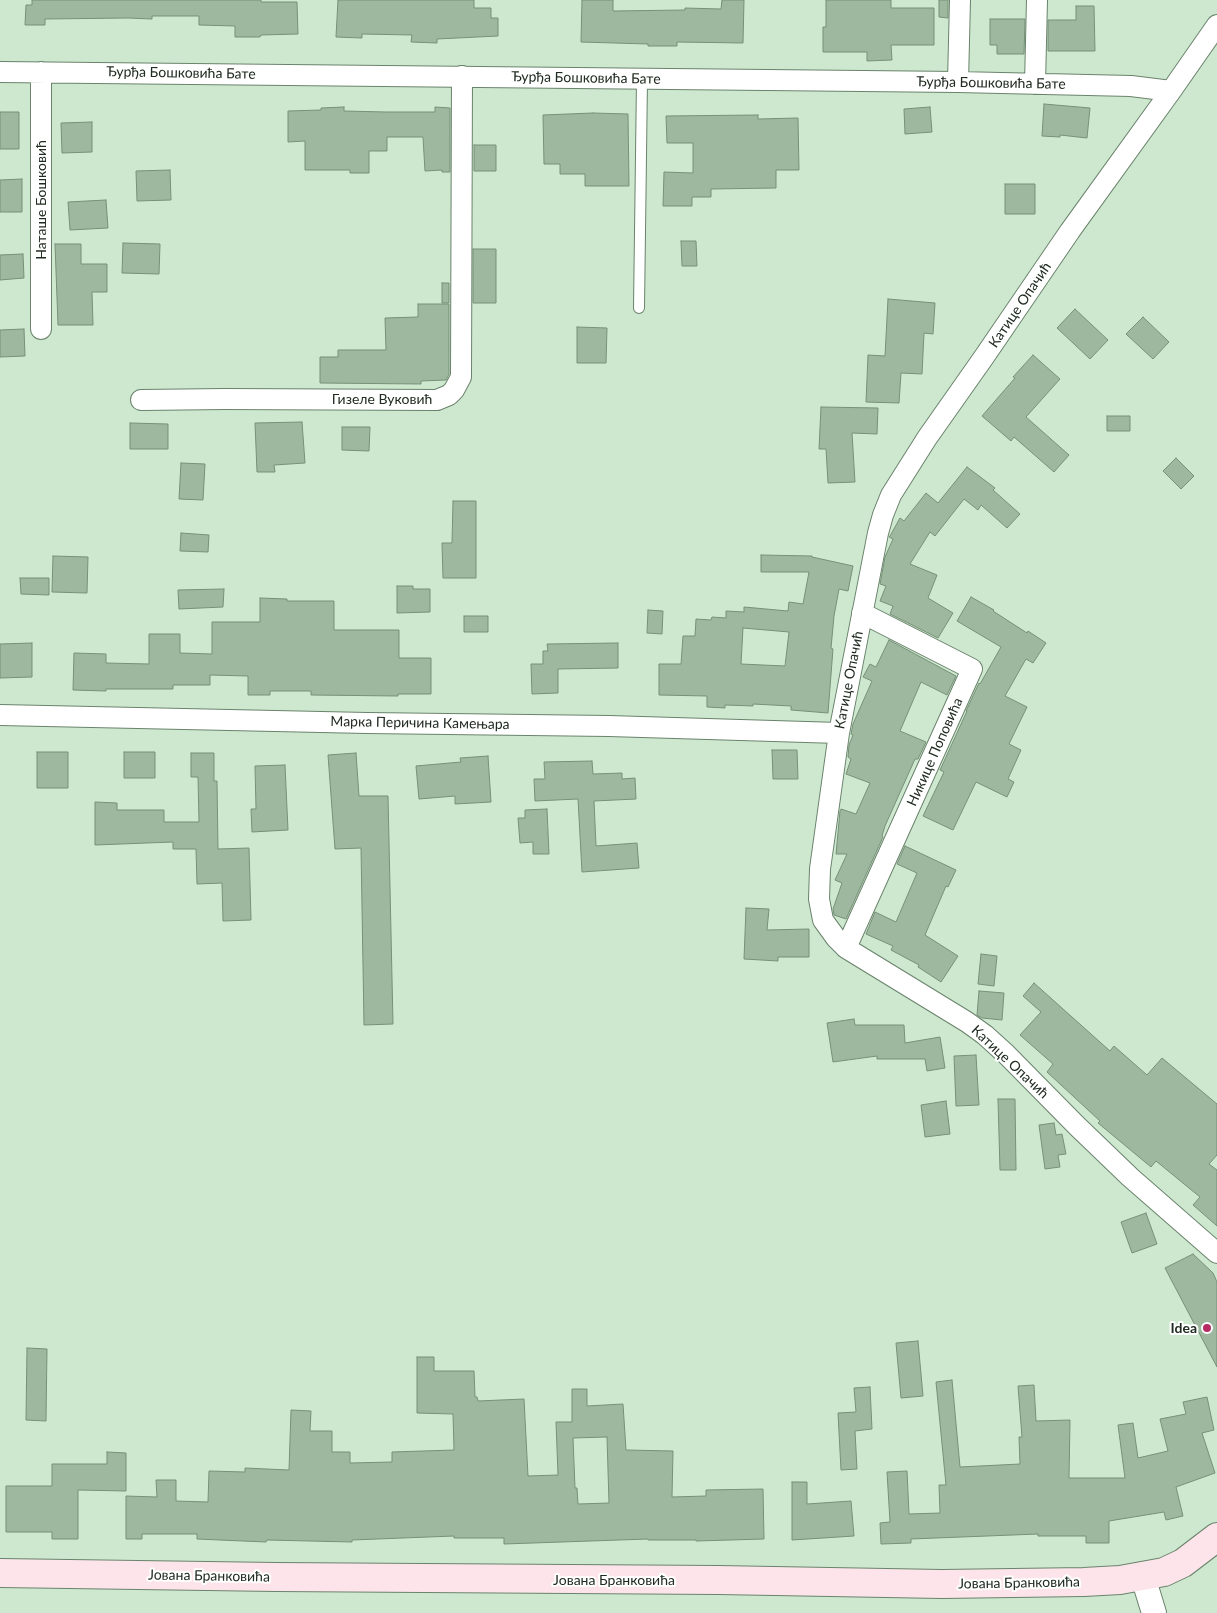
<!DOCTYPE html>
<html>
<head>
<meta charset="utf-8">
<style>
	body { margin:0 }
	canvas { display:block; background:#cde8ce }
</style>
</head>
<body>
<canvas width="1217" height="1613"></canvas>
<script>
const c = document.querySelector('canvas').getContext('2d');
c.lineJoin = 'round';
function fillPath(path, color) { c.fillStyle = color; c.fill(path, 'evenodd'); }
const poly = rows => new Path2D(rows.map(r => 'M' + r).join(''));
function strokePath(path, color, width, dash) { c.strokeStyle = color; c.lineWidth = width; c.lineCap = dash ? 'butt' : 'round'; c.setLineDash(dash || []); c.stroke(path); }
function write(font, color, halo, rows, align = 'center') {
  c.font = font + ' Lato,sans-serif'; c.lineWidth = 4; c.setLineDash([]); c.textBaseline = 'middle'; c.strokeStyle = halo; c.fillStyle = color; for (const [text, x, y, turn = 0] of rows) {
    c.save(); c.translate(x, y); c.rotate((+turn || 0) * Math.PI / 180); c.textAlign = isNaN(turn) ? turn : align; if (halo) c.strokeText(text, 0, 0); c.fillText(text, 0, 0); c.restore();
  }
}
const building = poly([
	[32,0,261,0,261,2,297,2,298,34,261,35,260,37,235,37,235,26,199,25,199,16,152,16,152,19,128,18,45,19,45,25,25,25,26,5,32,5,32,0],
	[338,0,474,0,474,8,491,8,491,18,498,18,498,36,437,39,437,43,411,42,412,35,362,34,362,38,336,37,338,0],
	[582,0,613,0,613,11,685,10,685,8,721,9,722,0,744,0,743,43,677,42,677,46,648,46,648,44,581,42,582,0],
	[826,0,891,0,891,8,934,8,934,45,891,45,892,60,867,61,867,52,823,52,823,27,826,27,826,0],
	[939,0,948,0,948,18,939,17,939,0],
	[1076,6,1094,6,1095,51,1048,51,1048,20,1076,20,1076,6],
	[990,19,1025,19,1024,54,997,54,997,45,990,45,990,19],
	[1044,104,1090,108,1087,138,1060,135,1060,137,1042,136,1044,104],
	[344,107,344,111,386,112,435,112,435,107,450,108,450,172,442,172,442,170,425,171,423,137,387,137,387,151,369,151,369,173,350,173,350,170,305,170,305,141,288,142,288,111,321,110,321,108,344,107],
	[930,107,932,132,905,134,904,109,930,107],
	[0,112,19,112,19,149,0,149,0,112],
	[593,113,628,114,629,186,585,186,585,174,560,174,560,164,544,164,543,115,593,113],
	[758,115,758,119,798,118,799,170,776,170,776,188,711,189,711,197,692,197,692,206,663,206,664,172,693,173,693,143,667,143,666,116,758,115],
	[92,122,92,152,62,153,61,123,92,122],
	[474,145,496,145,496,171,474,171,474,145],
	[170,170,171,200,137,201,136,171,170,170],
	[22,179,22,212,0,212,0,180,22,179],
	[1005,184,1035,184,1035,214,1005,214,1005,184],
	[106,200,108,228,70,230,68,202,106,200],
	[681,241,696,241,697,266,682,266,681,241],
	[123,243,160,244,159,274,122,273,123,243],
	[55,244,81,244,81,264,107,264,107,292,92,292,93,325,58,325,55,244],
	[473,249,496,249,496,303,473,303,473,249],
	[23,254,24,278,0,280,0,255,23,254],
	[442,283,449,283,449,303,442,303,442,283],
	[888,299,935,303,933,334,924,333,922,374,901,373,899,403,866,402,868,355,885,356,888,299],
	[418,304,449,304,449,374,446,380,421,381,421,384,320,383,320,357,338,357,338,350,386,350,385,318,418,317,418,304],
	[1075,309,1108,340,1090,359,1057,328,1075,309],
	[1143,317,1169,342,1153,359,1126,334,1143,317],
	[577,327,607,328,606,363,577,363,577,327],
	[24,329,25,356,0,357,0,330,24,329],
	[1033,355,1060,379,1026,417,1069,455,1054,472,1014,437,1011,441,982,416,1015,378,1013,377,1033,355],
	[821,407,878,408,877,434,852,433,855,482,828,483,826,449,819,449,821,407],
	[1107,416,1130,416,1130,431,1107,431,1107,416],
	[302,422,305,463,274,465,275,472,257,472,255,423,302,422],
	[130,423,168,424,168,449,130,449,130,423],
	[342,427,370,427,369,451,342,450,342,427],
	[1176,458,1194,476,1181,489,1163,471,1176,458],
	[181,463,205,464,203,500,179,499,181,463],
	[967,467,995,488,993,490,1020,514,1007,528,981,505,978,510,964,499,935,536,930,532,910,564,937,575,928,598,953,613,938,638,890,614,893,606,880,601,886,586,880,584,885,557,893,539,889,537,890,536,900,518,904,521,926,493,938,503,967,467],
	[453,501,476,501,476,578,443,578,442,543,452,543,453,501],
	[181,533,209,535,208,552,180,551,181,533],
	[761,555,812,556,812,557,853,566,848,591,839,589,834,616,831,648,833,649,828,713,791,710,791,706,753,704,753,706,725,705,725,708,707,707,707,696,659,695,659,664,681,664,683,636,695,636,696,619,711,620,712,617,726,618,726,611,744,612,744,607,788,611,789,602,803,604,809,572,761,572,761,555],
	[743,628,789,632,785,666,741,664,743,628],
	[53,556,88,557,87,593,52,592,53,556],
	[20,578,49,578,49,595,21,594,20,578],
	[397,586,413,586,413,589,430,589,430,612,397,613,397,586],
	[224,589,223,607,179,609,178,590,224,589],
	[971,597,994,610,993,611,1027,633,1028,631,1046,643,1033,663,1026,659,1005,696,1027,707,1009,744,1021,750,1008,779,1014,782,1007,797,976,782,953,830,923,816,944,772,940,770,967,711,966,711,979,683,980,684,1001,647,957,621,971,597],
	[260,598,287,599,287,601,334,601,334,630,399,630,399,658,431,658,431,694,398,694,398,696,311,695,311,691,270,691,270,695,248,695,248,676,210,675,210,685,173,685,173,689,106,689,106,691,73,690,74,653,106,654,106,663,149,664,149,634,180,634,180,653,212,654,212,622,260,622,260,598],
	[648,610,663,611,662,634,647,633,648,610],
	[464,616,488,616,488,632,464,632,464,616],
	[889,640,956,676,947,695,921,682,900,731,926,742,918,759,915,759,885,826,882,836,883,837,846,919,834,915,833,909,842,883,835,880,847,854,836,854,840,811,841,809,856,814,870,783,846,774,851,759,848,757,849,745,853,735,851,734,853,724,872,681,863,677,870,664,876,667,889,640],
	[32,643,32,677,0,678,0,644,32,643],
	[618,643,618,668,558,669,558,693,532,694,531,664,543,664,543,651,548,651,547,644,618,643],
	[772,750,797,750,798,779,773,779,772,750],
	[37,752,68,752,68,788,37,788,37,752],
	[124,752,155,752,155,778,124,778,124,752],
	[191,753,214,753,214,781,217,781,218,849,249,848,251,920,223,921,222,883,197,884,196,849,173,849,173,842,95,845,95,802,117,803,117,810,164,810,164,822,199,822,198,777,191,777,191,753],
	[356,753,359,796,388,796,393,1024,364,1025,361,848,335,849,328,755,356,753],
	[488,756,491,802,455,804,455,796,419,799,416,766,461,762,460,758,488,756],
	[592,761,593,774,622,773,622,779,635,778,636,799,594,801,596,846,637,843,639,868,582,872,578,799,535,801,534,779,545,779,544,762,592,761],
	[285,765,288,830,252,832,251,809,256,809,255,766,285,765],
	[547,809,549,854,533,854,533,842,520,843,518,818,525,818,525,810,547,809],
	[905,846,956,870,948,887,946,886,925,935,958,956,941,982,918,967,919,965,891,950,893,946,866,934,875,912,896,922,917,873,897,864,905,846],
	[746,908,769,909,767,930,809,929,809,957,778,957,778,961,744,959,746,908],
	[981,954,997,956,994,986,978,984,981,954],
	[1034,983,1110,1051,1114,1046,1147,1075,1162,1058,1217,1104,1217,1155,1209,1164,1217,1170,1217,1226,1193,1205,1200,1197,1156,1161,1151,1167,1098,1123,1100,1121,1047,1072,1053,1064,1020,1035,1041,1012,1023,996,1034,983],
	[979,991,1004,993,1002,1020,982,1018,977,1015,979,991],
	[854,1019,855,1025,904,1025,905,1043,940,1037,945,1068,927,1071,925,1059,877,1059,877,1056,833,1062,827,1023,854,1019],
	[976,1055,979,1105,956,1106,954,1056,976,1055],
	[998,1099,1015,1099,1016,1170,1000,1170,998,1099],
	[946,1101,950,1134,925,1137,921,1105,946,1101],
	[1054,1123,1056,1135,1062,1134,1066,1154,1058,1155,1060,1167,1045,1169,1039,1125,1054,1123],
	[1146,1213,1157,1244,1132,1253,1121,1222,1146,1213],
	[1193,1254,1213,1273,1217,1282,1217,1367,1165,1268,1193,1254],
	[918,1341,923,1396,901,1398,896,1343,918,1341],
	[27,1348,47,1349,46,1421,26,1420,27,1348],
	[417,1357,434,1357,434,1371,474,1371,475,1397,477,1397,478,1401,524,1399,528,1476,558,1475,556,1422,572,1422,572,1389,587,1389,587,1406,623,1404,626,1450,673,1451,672,1497,706,1496,706,1490,763,1489,764,1539,696,1541,696,1540,648,1540,648,1539,504,1544,504,1538,454,1538,454,1536,352,1540,352,1542,267,1540,266,1542,197,1539,197,1534,142,1534,142,1539,126,1539,126,1496,157,1497,156,1480,176,1480,176,1501,208,1502,209,1471,245,1472,245,1468,289,1470,291,1410,311,1411,310,1431,332,1431,332,1452,350,1452,350,1463,392,1462,392,1452,454,1450,453,1414,417,1413,417,1357],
	[607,1437,609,1503,578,1504,577,1488,575,1488,573,1438,607,1437],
	[952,1380,960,1467,1020,1464,1019,1437,1022,1437,1018,1386,1034,1385,1036,1421,1070,1420,1069,1478,1125,1478,1118,1425,1133,1423,1138,1458,1168,1451,1160,1419,1186,1414,1183,1402,1207,1397,1214,1430,1202,1433,1215,1473,1176,1487,1183,1516,1166,1520,1164,1512,1109,1521,1109,1543,1086,1543,1086,1536,1038,1536,1038,1534,911,1539,911,1543,881,1544,880,1523,890,1522,887,1472,907,1471,909,1514,940,1513,939,1485,946,1485,936,1382,952,1380],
	[870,1387,872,1429,855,1431,857,1469,841,1470,838,1413,856,1412,854,1388,870,1387],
	[107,1452,126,1453,126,1491,78,1490,78,1539,52,1539,52,1532,6,1532,6,1486,52,1486,52,1464,107,1464,107,1452],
	[792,1482,807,1482,807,1504,851,1501,854,1536,792,1540,792,1482]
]);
const service = poly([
	[639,308,642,79]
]);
const minor = poly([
	[1217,25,1171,91,1070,231,984,357,927,438,891,495,883,515,878,533,839,733,820,869,819,899,823,920,836,938,846,948,967,1022,985,1035,1006,1054,1077,1126,1130,1177,1217,1253],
	[0,72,958,82,1131,86,1171,91],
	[958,82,960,0],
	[1035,84,1037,0],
	[41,329,41,72],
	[141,400,225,399,437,400,449,395,454,390,461,377,462,76],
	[0,715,367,723,609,726,839,733],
	[846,948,972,669,862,613]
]);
const tertiary = poly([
	[1143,1577,1154,1613]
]);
const secondary = poly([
	[0,1573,276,1577,718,1580,942,1584,1084,1582,1120,1580,1164,1572,1183,1563,1217,1537]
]);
const markers = [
	[1207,1328,5,"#b72b63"]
];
const streetNames = [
	["Ђурђа Бошковића Бате",181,73,1],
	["Ђурђа Бошковића Бате",586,78,1],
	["Ђурђа Бошковића Бате",991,83,1],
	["Наташе Бошковић",41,200,-90],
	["Катице Опачић",1020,305,-56],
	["Гизеле Вуковић",382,399],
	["Катице Опачић",849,680,-79],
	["Марка Перичина Камењара",420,723,1],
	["Никице Поповића",935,752,-66],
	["Катице Опачић",1010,1062,43],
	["Јована Бранковића",209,1576,1],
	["Јована Бранковића",614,1580],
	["Јована Бранковића",1019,1583,-1]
];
const poiNames = [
	["Idea",1197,1328]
];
fillPath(building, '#9eb89f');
strokePath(building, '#779078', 1);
strokePath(service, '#6a836c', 12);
strokePath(minor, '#6a836c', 22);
strokePath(tertiary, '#6a836c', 26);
strokePath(secondary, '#6a836c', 30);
strokePath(service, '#fff', 10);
strokePath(minor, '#fff', 20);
strokePath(tertiary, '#fff', 24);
strokePath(secondary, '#fde4eb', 28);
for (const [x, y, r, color] of markers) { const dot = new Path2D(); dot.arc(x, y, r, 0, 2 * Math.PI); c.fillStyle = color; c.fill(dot); strokePath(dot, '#fff', 2); }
write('14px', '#202b21', '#fff', streetNames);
write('bold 14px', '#202b21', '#fff', poiNames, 'right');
</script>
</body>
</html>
